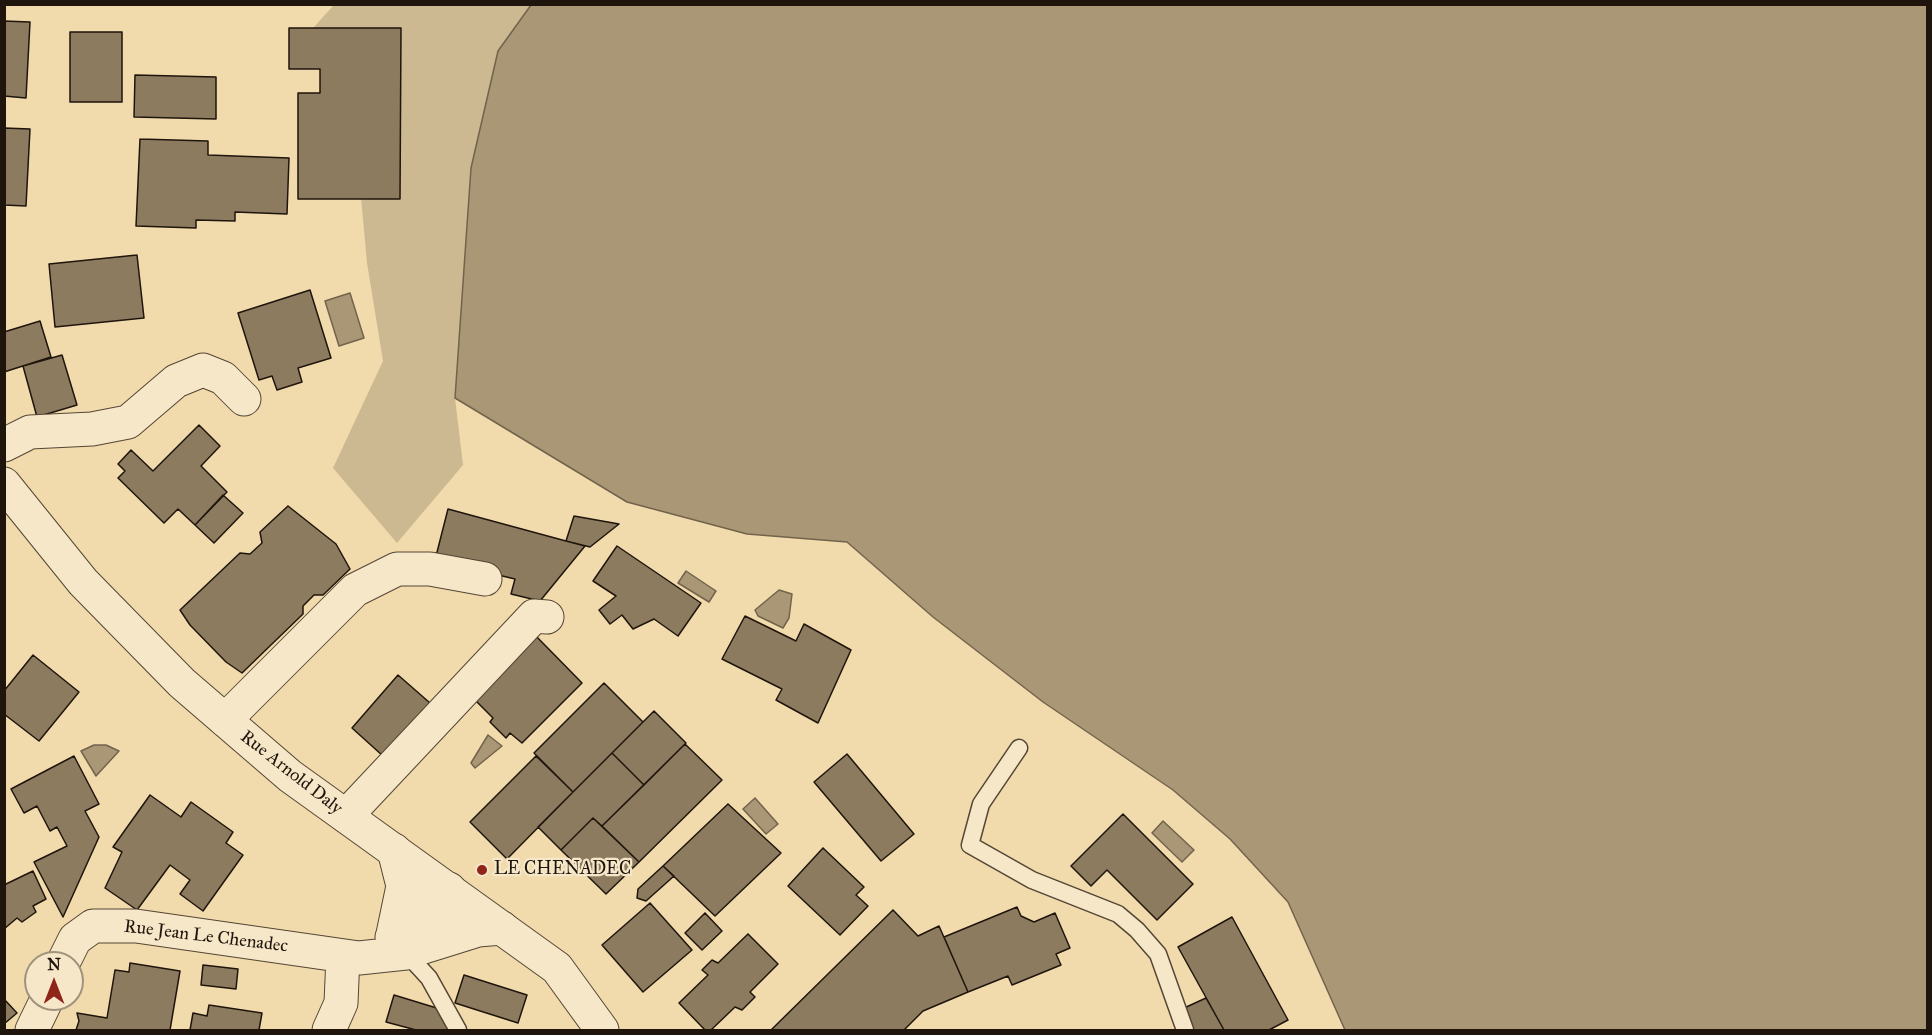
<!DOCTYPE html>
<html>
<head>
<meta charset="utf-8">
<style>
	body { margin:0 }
	#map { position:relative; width:1932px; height:1035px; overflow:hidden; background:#f1daac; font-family:"IM FELL Great Primer",serif }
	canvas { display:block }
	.frame { position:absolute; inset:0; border:6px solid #1f150c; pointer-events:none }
	.north { position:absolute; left:24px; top:951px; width:60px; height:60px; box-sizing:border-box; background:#f6e7c9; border:2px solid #a0937d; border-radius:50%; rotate:0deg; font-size:16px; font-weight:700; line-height:24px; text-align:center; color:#1f150c }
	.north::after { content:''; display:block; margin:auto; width:21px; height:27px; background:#8f2418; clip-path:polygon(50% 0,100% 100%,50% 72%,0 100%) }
</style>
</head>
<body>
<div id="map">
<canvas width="1932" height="1035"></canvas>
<div class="frame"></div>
<div class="north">N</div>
</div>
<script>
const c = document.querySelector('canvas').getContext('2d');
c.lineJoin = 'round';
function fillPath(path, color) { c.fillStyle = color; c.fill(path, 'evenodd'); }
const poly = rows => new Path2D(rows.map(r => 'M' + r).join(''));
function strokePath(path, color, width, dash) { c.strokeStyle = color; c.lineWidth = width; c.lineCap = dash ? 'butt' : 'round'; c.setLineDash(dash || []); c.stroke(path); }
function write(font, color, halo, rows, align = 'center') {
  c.font = font + ' "IM FELL Great Primer",serif'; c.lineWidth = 4.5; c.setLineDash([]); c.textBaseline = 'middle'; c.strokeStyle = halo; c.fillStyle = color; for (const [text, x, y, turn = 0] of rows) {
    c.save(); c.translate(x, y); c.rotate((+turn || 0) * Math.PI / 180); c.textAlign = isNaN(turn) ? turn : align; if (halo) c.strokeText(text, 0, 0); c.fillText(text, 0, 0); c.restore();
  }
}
const green = poly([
	[334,5,531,5,498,51,455,398,463,465,397,543,333,468,383,361,367,263,361,197,388,159,302,40]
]);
const water = poly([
	[531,5,1927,5,1927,1030,1345,1030,1288,902,1230,839,1173,790,1043,702,933,617,847,542,747,534,627,502,455,398,471,168,498,51,531,5],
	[350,293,364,338,339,346,325,301,350,293],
	[686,571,716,591,709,602,678,583,686,571],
	[779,590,792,594,789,618,783,628,758,616,755,610,779,590],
	[488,735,502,746,475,768,471,763,488,735],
	[94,745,106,745,119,751,96,776,81,751,94,745],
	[755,798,778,824,766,834,743,809,755,798],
	[1163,821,1194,850,1182,862,1152,833,1163,821]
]);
const building = poly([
	[4,21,30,22,26,98,4,96,4,21],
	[289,28,401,28,400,199,298,199,298,93,320,93,320,69,289,69,289,28],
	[70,32,122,32,122,102,70,102,70,32],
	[135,75,216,77,216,119,134,117,135,75],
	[4,128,30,129,26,206,4,205,4,128],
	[140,139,208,141,208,155,289,158,287,214,235,212,235,221,196,220,196,228,136,226,140,139],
	[137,255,144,318,55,327,49,264,137,255],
	[310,290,331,358,298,368,302,382,277,390,272,376,259,380,238,313,310,290],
	[40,321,51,357,4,372,4,332,40,321],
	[62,355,77,405,37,417,23,366,62,355],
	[199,425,220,446,201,466,227,492,195,525,178,509,164,523,118,478,125,471,118,464,131,450,153,471,199,425],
	[223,495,243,513,214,543,195,525,223,495],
	[288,506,336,544,350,569,323,595,314,595,303,606,303,614,242,673,226,662,190,625,180,610,240,553,250,554,262,543,260,532,288,506],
	[448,509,566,541,585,546,540,601,511,594,515,579,435,560,448,509],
	[574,516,619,524,590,547,566,541,574,516],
	[617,546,701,603,678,636,654,619,633,629,622,615,610,624,599,610,616,596,593,581,617,546],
	[745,616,796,641,804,624,851,650,818,723,776,700,782,689,722,659,745,616],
	[534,634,582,683,522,743,510,733,506,738,490,722,493,718,471,696,534,634],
	[33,655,79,692,39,741,4,714,4,691,33,655],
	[398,675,430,703,383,756,352,728,398,675],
	[604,683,643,722,573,792,534,753,604,683],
	[654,711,686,743,644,785,612,753,654,711],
	[685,744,722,780,639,862,602,826,685,744],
	[612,753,644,785,602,826,593,818,561,850,538,827,612,753],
	[847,754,914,834,881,861,814,782,847,754],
	[74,756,99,804,85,811,99,837,63,917,34,862,67,846,57,827,50,831,37,806,24,813,11,789,74,756],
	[536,756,573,792,507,859,470,822,536,756],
	[150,795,181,817,191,802,233,832,226,843,243,855,203,911,180,894,190,880,170,865,137,910,105,888,122,852,113,847,150,795],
	[728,804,781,853,715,916,663,866,728,804],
	[1123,814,1193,884,1157,920,1107,870,1091,886,1071,866,1123,814],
	[593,818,639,862,606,894,561,850,593,818],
	[823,848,864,887,856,895,868,906,840,935,788,886,823,848],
	[663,866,674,876,646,901,637,898,638,889,663,866],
	[33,871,46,899,33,906,36,912,22,922,17,918,4,929,4,885,33,871],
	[650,903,692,950,643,992,602,945,650,903],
	[1017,907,1021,916,1034,922,1055,913,1070,948,1056,954,1061,965,1012,985,1008,976,968,992,944,937,1017,907],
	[893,910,918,936,939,926,968,992,923,1011,904,1030,771,1030,893,910],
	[705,913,722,931,702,950,685,933,705,913],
	[1232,917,1288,1020,1269,1030,1224,1030,1178,947,1232,917],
	[748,934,778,964,750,992,755,997,742,1010,735,1007,711,1030,705,1030,679,1003,708,975,702,970,712,960,718,963,748,934],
	[130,963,180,971,170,1030,76,1030,79,1021,77,1013,107,1018,115,970,129,972,130,963],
	[203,965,238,969,236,989,201,985,203,965],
	[464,975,527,995,518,1023,455,1003,464,975],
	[394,995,453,1013,448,1030,416,1030,386,1022,394,995],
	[1206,998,1224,1030,1193,1030,1182,1009,1206,998],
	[4,999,17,1013,4,1024,4,999],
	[209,1005,262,1013,259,1030,190,1030,193,1013,207,1016,209,1005]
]);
const service = poly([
	[1019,748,981,804,970,845,1032,880,1118,914,1137,930,1158,954,1185,1030],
	[406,953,429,978,458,1030]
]);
const minor = poly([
	[4,445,30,432,92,429,128,422,176,381,203,370,223,378,244,399],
	[225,720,355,590,397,569,430,569,485,579],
	[346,816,534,616,547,617],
	[393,934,403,886,394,850],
	[414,950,478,930,502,928],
	[63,963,75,939,93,926,136,926,359,958,406,953,450,909,449,889,419,906,392,937],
	[32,1030,47,999],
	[329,1030,341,1003,343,956]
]);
const tertiary = poly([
	[4,484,83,582,182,683,290,776,557,968,602,1030]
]);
const markers = [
	[482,870,6,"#8f2418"]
];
const streetNames = [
	["Rue Arnold Daly",291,773,38],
	["Rue Jean Le Chenadec",206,937,7]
];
const poiNames = [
	["LE CHENADEC",494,870]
];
fillPath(green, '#cdb991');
fillPath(water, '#aa9776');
strokePath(water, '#72634c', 1.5);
fillPath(building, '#8c7b5f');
strokePath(building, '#1f150c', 1.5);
strokePath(service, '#544634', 19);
strokePath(minor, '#544634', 35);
strokePath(tertiary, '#544634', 35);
strokePath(service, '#f6e7c9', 16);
strokePath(minor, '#f6e7c9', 33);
strokePath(tertiary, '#f6e7c9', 33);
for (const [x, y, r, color] of markers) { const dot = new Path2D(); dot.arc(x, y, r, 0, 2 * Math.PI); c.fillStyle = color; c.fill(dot); strokePath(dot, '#f6e7c9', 2); }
write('18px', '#1f150c', '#f6e7c9', streetNames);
write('18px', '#1f150c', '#f6e7c9', poiNames, 'left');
</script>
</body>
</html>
